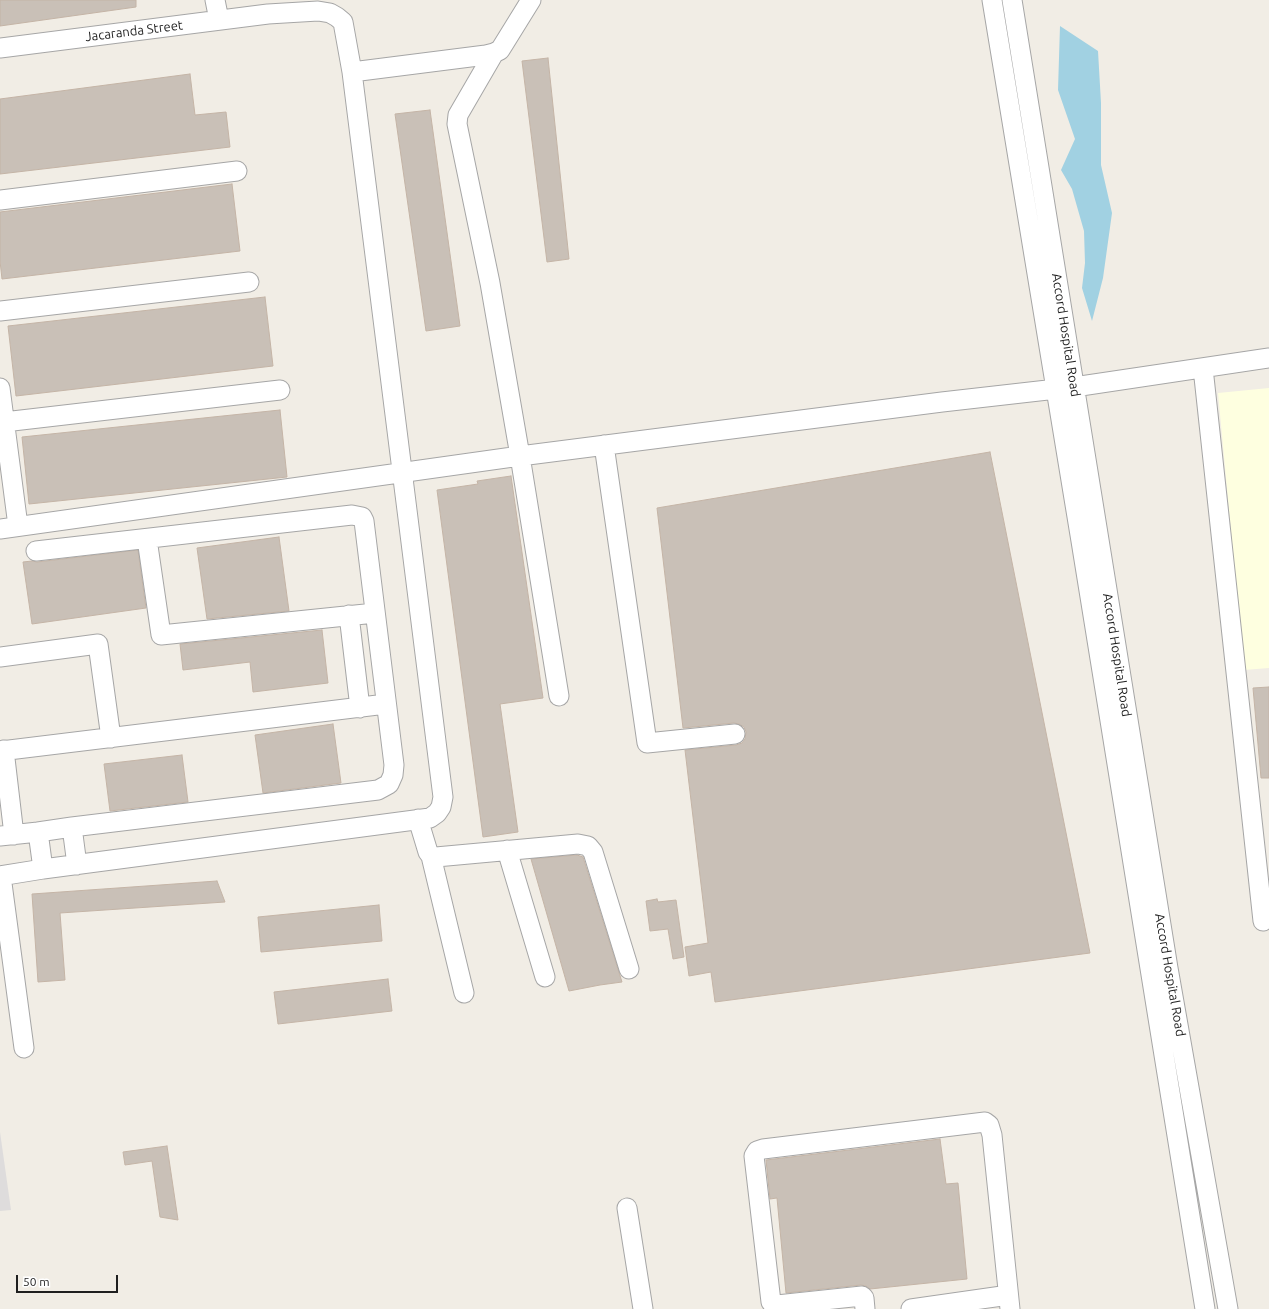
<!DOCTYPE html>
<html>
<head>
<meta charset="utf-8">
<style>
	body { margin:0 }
	#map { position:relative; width:1269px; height:1309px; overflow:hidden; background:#f1ede5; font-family:Ubuntu,sans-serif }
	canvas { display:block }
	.scale { position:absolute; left:16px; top:1275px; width:102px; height:18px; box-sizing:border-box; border:2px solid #1f1f1f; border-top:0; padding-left:5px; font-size:12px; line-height:14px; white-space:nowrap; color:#1f1f1f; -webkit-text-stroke:3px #fff; paint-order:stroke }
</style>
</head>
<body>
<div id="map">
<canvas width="1269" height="1309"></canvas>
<div class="scale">50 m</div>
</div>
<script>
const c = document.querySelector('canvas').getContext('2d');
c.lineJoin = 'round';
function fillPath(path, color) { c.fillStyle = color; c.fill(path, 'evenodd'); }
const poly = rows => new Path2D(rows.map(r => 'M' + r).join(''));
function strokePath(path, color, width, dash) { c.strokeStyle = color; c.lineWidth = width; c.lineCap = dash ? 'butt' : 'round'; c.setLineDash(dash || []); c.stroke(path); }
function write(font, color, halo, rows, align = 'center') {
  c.font = font + ' Ubuntu,sans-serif'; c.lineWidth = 3; c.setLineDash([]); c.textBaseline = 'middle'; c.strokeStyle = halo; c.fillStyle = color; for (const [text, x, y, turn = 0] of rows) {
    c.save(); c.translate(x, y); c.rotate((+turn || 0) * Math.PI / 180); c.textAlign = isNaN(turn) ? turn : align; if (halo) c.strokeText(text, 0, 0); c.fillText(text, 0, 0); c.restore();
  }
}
const residential = poly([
	[0,1132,11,1210,0,1211]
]);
const education = poly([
	[1269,388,1269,668,1244,670,1218,393]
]);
const water = poly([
	[1060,26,1098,51,1101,103,1101,165,1112,213,1103,278,1092,321,1082,288,1085,263,1084,231,1072,189,1061,170,1075,139,1058,90]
]);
const building = poly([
	[0,0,136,0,136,7,0,26,0,0],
	[548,58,569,259,547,262,522,61,548,58],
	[190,74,195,115,226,112,230,147,0,174,0,99,190,74],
	[430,110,460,326,426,331,395,114,430,110],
	[232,184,240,251,2,279,0,261,0,212,232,184],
	[265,297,273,366,16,396,8,326,265,297],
	[280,410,287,477,29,504,22,437,280,410],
	[990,452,1090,953,715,1002,711,972,689,976,685,947,708,943,685,750,736,745,742,743,745,739,746,732,744,727,739,724,734,723,683,728,657,508,990,452],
	[511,476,543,698,500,704,518,832,483,837,437,490,478,484,477,481,511,476],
	[279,537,289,611,207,619,197,548,279,537],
	[138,550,146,608,32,624,23,562,32,561,37,562,138,550],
	[322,630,328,683,253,692,250,662,183,670,180,644,322,630],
	[1269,687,1269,778,1261,778,1253,688,1269,687],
	[333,724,341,783,263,793,255,735,333,724],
	[182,755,188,802,110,811,104,764,182,755],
	[577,855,583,857,622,982,600,985,569,991,531,859,577,855],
	[217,881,225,902,60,913,65,980,38,982,32,894,217,881],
	[657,899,658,902,676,900,684,957,673,959,668,929,650,931,646,901,657,899],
	[379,905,382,941,261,952,258,917,379,905],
	[388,979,392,1011,278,1024,274,992,388,979],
	[940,1139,946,1184,958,1183,967,1279,870,1289,866,1286,861,1285,786,1293,777,1198,770,1199,766,1160,940,1139],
	[167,1146,178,1220,160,1217,152,1161,125,1165,123,1152,167,1146]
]);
const minor = poly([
	[215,0,219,20],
	[992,0,1081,541,1205,1309],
	[1012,0,1168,968,1228,1309],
	[0,48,268,14,318,11,330,13,337,17,343,22,352,72,443,797,441,807,437,813,430,818,43,869,0,876],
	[494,53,458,115,457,124,490,283,520,456,559,696],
	[352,72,486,55,494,53,500,50,505,42,531,0],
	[0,200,237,171],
	[0,311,249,282],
	[1203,368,1263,921],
	[0,388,18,526],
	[4,422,280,390],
	[604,445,647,743,735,734],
	[0,529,520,456,942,402,1074,387,1269,358],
	[147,539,161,635,375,613],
	[36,551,352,515,362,517,364,521,394,765,393,775,389,784,378,790,72,827,77,865],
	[349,615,360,708],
	[0,657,98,644,111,738],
	[4,750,14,835],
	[0,751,386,704],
	[418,819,428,852,431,856,436,857,578,844,588,846,593,852,629,969],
	[38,832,72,827],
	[0,836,38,832,43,869],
	[507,850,545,977],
	[431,856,464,993],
	[1,876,24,1048],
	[627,1208,643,1309],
	[865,1309,864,1298,862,1296,777,1305,771,1302,754,1156,757,1151,763,1149,985,1122,989,1125,992,1135,1010,1309],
	[911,1309,1002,1296,1008,1292]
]);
const streetNames = [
	["Jacaranda Street",134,31,-7],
	["Accord Hospital Road",1066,335,81],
	["Accord Hospital Road",1117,655,81],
	["Accord Hospital Road",1170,975,80]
];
fillPath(residential, '#dedcdc');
fillPath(education, '#feffe0');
fillPath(water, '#a1d1e2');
fillPath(building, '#c9c0b7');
strokePath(building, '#c4b4a6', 1);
strokePath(minor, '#a6a6a6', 21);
strokePath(minor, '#fff', 19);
write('13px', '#1f1f1f', '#fff', streetNames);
</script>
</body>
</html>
